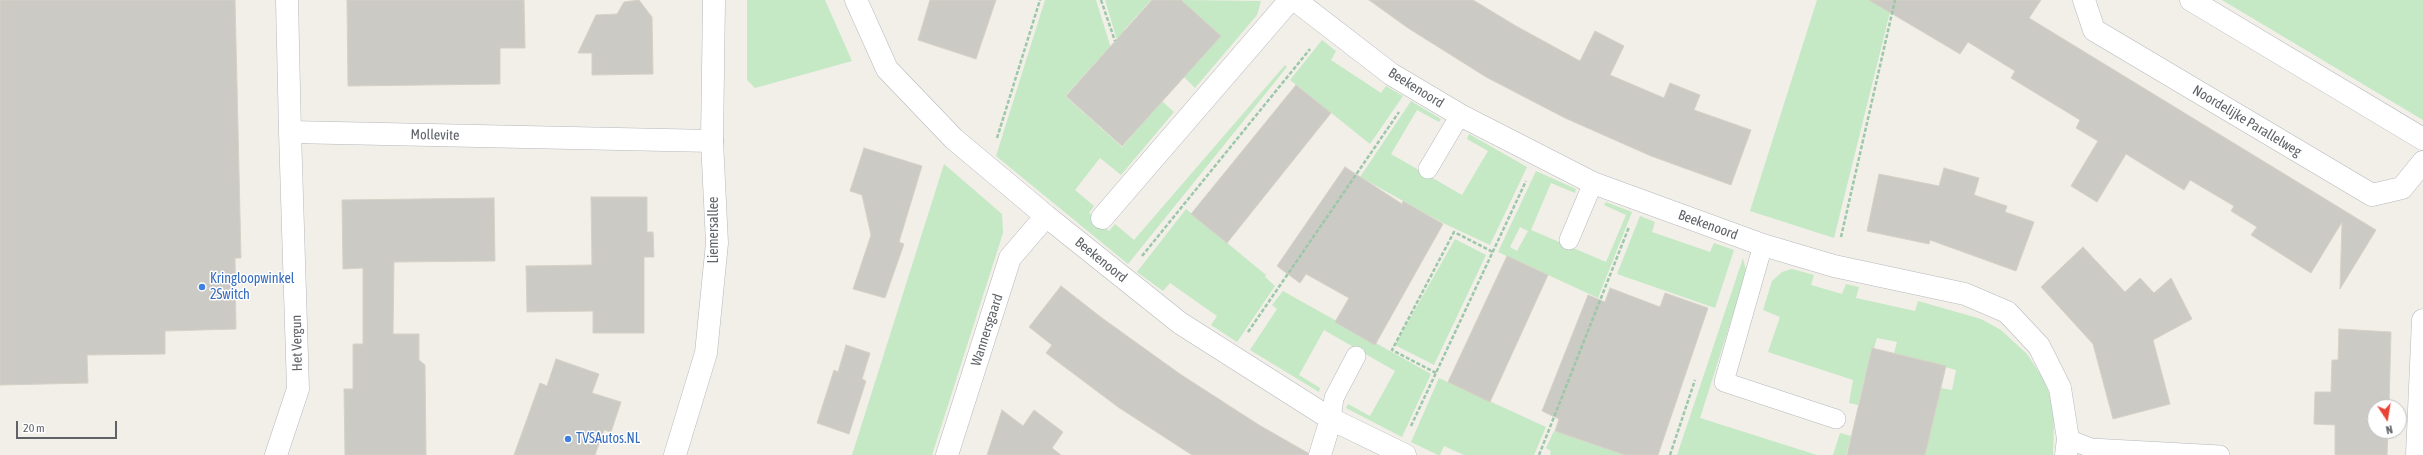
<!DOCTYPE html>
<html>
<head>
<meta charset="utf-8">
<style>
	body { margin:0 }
	#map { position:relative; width:2423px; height:455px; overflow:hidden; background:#f1efe8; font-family:"Asap Condensed",sans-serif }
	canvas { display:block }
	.north { position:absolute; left:2367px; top:399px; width:40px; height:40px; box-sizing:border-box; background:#fff; border:1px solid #bfc1c3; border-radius:50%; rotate:168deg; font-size:11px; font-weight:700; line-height:16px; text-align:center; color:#5f6368 }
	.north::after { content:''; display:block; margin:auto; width:14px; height:18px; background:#ea4335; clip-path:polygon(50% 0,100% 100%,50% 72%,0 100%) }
	.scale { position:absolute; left:16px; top:421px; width:101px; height:18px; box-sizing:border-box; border:2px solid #5f6368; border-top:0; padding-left:5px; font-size:12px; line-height:14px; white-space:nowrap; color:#5f6368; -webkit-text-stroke:3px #fff; paint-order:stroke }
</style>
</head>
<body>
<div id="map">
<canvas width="2423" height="455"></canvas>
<div class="north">N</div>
<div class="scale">20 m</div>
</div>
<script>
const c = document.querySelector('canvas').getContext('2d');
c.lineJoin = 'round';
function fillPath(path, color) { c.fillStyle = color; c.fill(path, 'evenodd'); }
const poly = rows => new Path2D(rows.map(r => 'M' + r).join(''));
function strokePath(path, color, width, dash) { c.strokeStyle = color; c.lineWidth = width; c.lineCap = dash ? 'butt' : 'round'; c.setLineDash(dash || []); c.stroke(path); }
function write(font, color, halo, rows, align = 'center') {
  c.font = font + ' "Asap Condensed",sans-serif'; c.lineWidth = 3; c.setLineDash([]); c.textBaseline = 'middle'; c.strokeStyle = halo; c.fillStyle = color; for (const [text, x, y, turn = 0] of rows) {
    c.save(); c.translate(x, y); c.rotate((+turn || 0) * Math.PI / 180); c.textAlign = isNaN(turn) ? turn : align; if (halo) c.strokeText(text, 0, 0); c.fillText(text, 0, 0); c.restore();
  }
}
const green = poly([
	[747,0,825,0,852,61,755,88,747,80],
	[1045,0,1096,0,1114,58,1106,51,1065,96,1122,147,1162,101,1174,112,1121,175,1100,158,1075,190,1094,206,1089,213,1109,231,1115,224,1134,240,1285,65,1287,67,1128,264,996,156],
	[1105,0,1151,0,1124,30,1132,37,1117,40],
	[1181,0,1261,1,1257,15,1195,88,1184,77,1221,36],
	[1817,0,1893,0,1834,238,1750,211],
	[2222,0,2423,0,2423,120],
	[1322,40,1336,51,1331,60,1381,93,1386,86,1403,96,1370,144,1290,80],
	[1411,101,1441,119,1439,122,1417,110,1391,154,1462,195,1488,151,1467,139,1469,134,1527,167,1490,245,1443,223,1360,177],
	[944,164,1002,214,1003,233,932,455,852,455],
	[1536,171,1576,189,1575,193,1551,183,1531,230,1606,262,1626,215,1604,205,1606,202,1632,212,1598,298,1498,252],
	[1520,227,1528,231,1517,251,1510,247],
	[1186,209,1266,275,1265,277,1275,286,1237,342,1211,325,1217,316,1170,283,1163,291,1137,272],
	[1640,216,1655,222,1652,232,1710,252,1714,243,1734,250,1715,308,1617,274],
	[1455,239,1486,255,1434,365,1395,345],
	[1743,258,1746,271,1745,277,1700,418,1817,455,1677,455],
	[1792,269,1814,275,1811,285,1842,294,1846,284,1859,287,1856,298,1915,311,1918,301,1981,319,2001,330,2027,354,2044,380,2050,396,2054,419,2053,455,1925,455,1941,388,1952,390,1956,370,1894,353,1897,342,1877,338,1874,348,1872,348,1858,405,1849,403,1853,380,1768,352,1780,317,1763,310,1772,281,1782,272],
	[1283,291,1431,374,1402,437,1346,408,1348,404,1370,416,1395,371,1324,330,1299,375,1320,388,1319,392,1250,350,1277,309,1272,305],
	[1439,378,1546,427,1534,455,1464,455,1444,446,1440,455,1438,455,1411,442],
	[1554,431,1625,455,1550,455,1551,451,1546,448],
	[1840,433,1851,436,1846,455,1833,455]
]);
const building = poly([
	[0,0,235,0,241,258,235,258,236,329,165,331,165,354,87,355,88,383,0,385,0,0],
	[347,0,524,0,525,48,500,48,500,84,348,86,347,0],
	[639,0,652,17,653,74,592,75,592,53,578,53,596,15,617,14,624,2,639,0],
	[930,0,996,0,976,59,918,40,930,0],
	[1152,0,1181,0,1221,36,1122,146,1066,96,1152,0],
	[1369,0,1473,0,1516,26,1580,61,1595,31,1624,46,1610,75,1664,98,1670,83,1700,95,1694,110,1751,130,1731,185,1651,156,1565,118,1486,77,1408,28,1369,0],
	[1869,0,2041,0,2029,18,2376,230,2340,289,2342,222,2311,273,2251,235,2257,227,2231,211,2234,206,2190,180,2184,190,2126,154,2097,202,2071,186,2098,141,2076,128,2080,120,2011,78,2015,71,1968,42,1960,54,1869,0],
	[1296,85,1331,113,1227,243,1191,214,1296,85],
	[864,148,922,166,899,242,904,244,885,298,853,289,871,235,862,195,850,191,864,148],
	[1345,167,1402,204,1403,201,1443,224,1375,345,1335,322,1349,298,1306,274,1300,283,1277,266,1345,167],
	[1944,168,1979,178,1974,195,2007,206,2005,212,2034,222,2016,271,1930,240,1929,244,1867,231,1879,174,1939,186,1944,168],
	[591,197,647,197,647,232,653,232,654,257,644,257,644,333,593,333,593,311,527,312,526,266,592,265,591,197],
	[494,198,495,261,394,262,393,334,419,334,419,360,425,365,426,455,345,455,344,389,353,389,353,344,363,344,363,268,343,269,342,200,494,198],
	[2083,247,2125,292,2140,278,2154,293,2171,278,2192,319,2153,340,2170,404,2113,419,2093,344,2041,287,2083,247],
	[1507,256,1548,275,1490,402,1448,382,1507,256],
	[1061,286,1102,318,1180,374,1259,425,1308,453,1308,455,1192,455,1118,407,1046,353,1052,345,1029,327,1061,286],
	[1610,288,1660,307,1665,293,1708,308,1658,455,1625,455,1555,431,1559,419,1542,411,1588,295,1605,302,1610,288],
	[2339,329,2391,332,2389,407,2375,407,2375,431,2388,431,2387,455,2335,455,2335,425,2314,424,2315,392,2331,392,2332,360,2338,360,2339,329],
	[846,345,870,353,862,379,866,381,849,434,817,423,834,370,838,372,846,345],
	[1872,348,1946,366,1925,455,1847,455,1872,348],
	[556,359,599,374,592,393,621,402,611,432,604,430,595,455,514,455,540,383,547,386,556,359],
	[1002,410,1023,426,1034,410,1063,432,1052,448,1061,455,987,455,1002,410]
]);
const path = poly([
	[1101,0,1115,41],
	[997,138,1040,0],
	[1841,237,1895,0],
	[1142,256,1310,49],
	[1248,332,1399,112],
	[1436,373,1392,350,1454,232,1493,252],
	[1411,426,1526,181],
	[1539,455,1629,227],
	[1670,455,1695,380]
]);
const service = poly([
	[1428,169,1460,115],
	[1569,240,1593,183],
	[1763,245,1724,382,1836,419],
	[1331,419,1334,398,1356,356],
	[2068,439,2091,448,2220,455]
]);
const minor = poly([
	[287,0,290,132,712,141],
	[856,0,887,69,954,139,1046,216,1180,323,1331,419,1405,455],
	[1295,0,1391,74,1460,115,1593,183,1763,245,1834,266,1965,294,2007,312,2039,346,2060,388,2068,439,2066,455],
	[2084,0,2094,30,2372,195,2402,188,2423,162],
	[2191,0,2423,139],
	[1102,218,1290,0],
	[276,455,298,389,290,132],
	[947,455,1010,258,1046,216],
	[1320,455,1331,419],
	[2417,455,2423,320]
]);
const tertiary = poly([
	[675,455,706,353,717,243,712,141,714,0]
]);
const markers = [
	[202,287,4,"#3f7fe0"],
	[568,439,4,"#3f7fe0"]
];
const streetNames = [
	["Beekenoord",1416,88,32],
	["Noordelijke Parallelweg",2247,121,31],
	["Mollevite",435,135,1],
	["Beekenoord",1708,225,20],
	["Liemersallee",714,230,-90],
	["Beekenoord",1101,260,39],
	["Wannersgaard",987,330,-72],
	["Het Vergun",297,343,-91]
];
const shopNames = [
	["Kringloopwinkel",210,279],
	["2Switch",210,295],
	["TVSAutos.NL",576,439]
];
fillPath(green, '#c5e8c5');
fillPath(building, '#cccac5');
strokePath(building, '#d6d1c6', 1);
strokePath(service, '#b5b8bc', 20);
strokePath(minor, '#b5b8bc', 23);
strokePath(tertiary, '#b5b8bc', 23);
strokePath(path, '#9cc7a9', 2.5, [4, 2]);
strokePath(service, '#fff', 19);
strokePath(minor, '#fff', 22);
strokePath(tertiary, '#fff', 22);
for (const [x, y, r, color] of markers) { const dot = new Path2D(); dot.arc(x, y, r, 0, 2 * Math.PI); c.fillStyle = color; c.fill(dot); strokePath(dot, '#fff', 1.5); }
write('14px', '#5f6368', '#fff', streetNames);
write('14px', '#366cbe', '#fff', shopNames, 'left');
</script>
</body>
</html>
